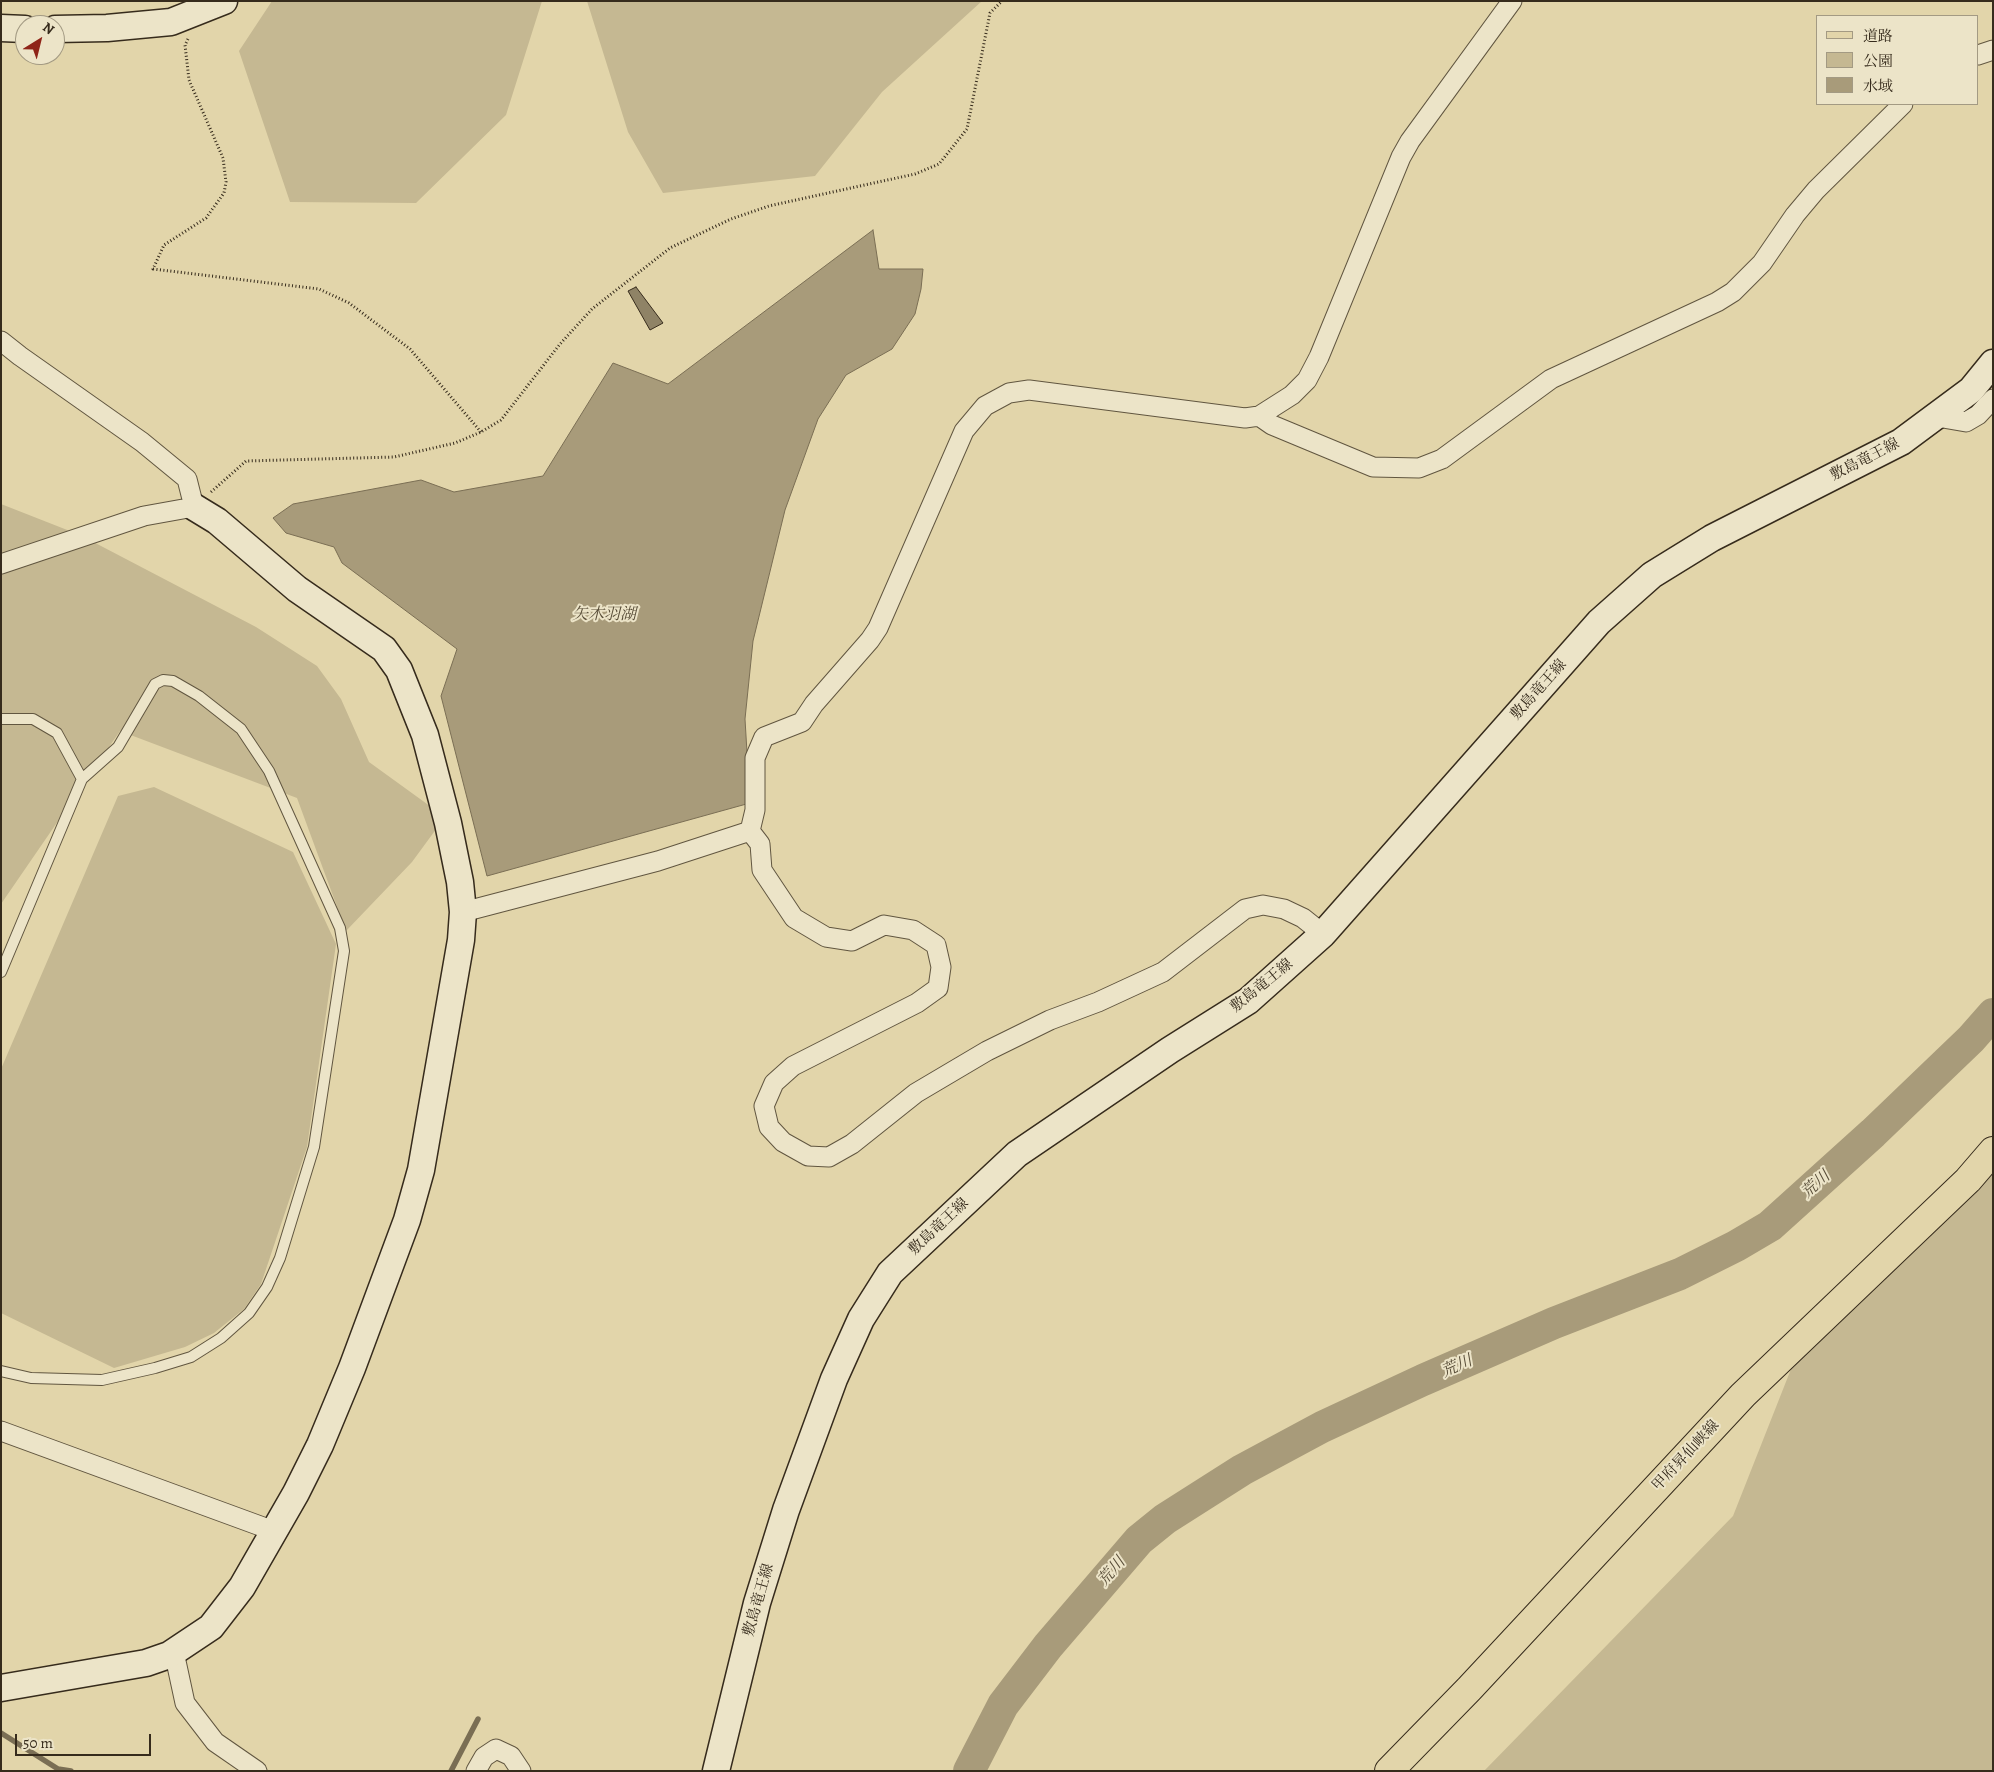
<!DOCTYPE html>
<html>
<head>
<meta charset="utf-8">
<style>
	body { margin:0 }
	#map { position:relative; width:1994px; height:1772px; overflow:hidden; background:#e2d5aa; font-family:Alegreya,"Noto Serif JP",serif }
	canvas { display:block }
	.frame { position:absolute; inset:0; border:2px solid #362b1c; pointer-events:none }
	.legend { position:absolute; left:1816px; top:15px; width:162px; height:90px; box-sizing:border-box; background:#ece4c8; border:1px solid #a39a83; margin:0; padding:6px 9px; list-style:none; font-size:15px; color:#362b1c }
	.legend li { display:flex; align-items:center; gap:10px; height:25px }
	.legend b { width:25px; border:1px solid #a39a83 }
	.north { position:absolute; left:15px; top:15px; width:50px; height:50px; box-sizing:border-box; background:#ece4c8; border:1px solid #a39a83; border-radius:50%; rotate:36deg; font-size:14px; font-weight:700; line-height:20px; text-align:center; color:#362b1c }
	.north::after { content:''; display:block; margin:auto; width:18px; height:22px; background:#8f2418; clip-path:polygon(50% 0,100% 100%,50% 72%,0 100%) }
	.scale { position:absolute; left:15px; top:1734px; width:136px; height:22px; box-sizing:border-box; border:2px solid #362b1c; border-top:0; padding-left:6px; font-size:15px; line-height:18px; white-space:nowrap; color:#362b1c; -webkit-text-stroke:4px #ece4c8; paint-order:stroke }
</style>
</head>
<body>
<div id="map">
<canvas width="1994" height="1772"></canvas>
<div class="frame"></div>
<ul class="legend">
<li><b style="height:6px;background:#e2d5aa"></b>道路</li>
<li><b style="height:14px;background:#c5b892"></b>公園</li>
<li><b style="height:14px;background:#a89b7a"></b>水域</li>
</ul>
<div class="north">N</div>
<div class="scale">50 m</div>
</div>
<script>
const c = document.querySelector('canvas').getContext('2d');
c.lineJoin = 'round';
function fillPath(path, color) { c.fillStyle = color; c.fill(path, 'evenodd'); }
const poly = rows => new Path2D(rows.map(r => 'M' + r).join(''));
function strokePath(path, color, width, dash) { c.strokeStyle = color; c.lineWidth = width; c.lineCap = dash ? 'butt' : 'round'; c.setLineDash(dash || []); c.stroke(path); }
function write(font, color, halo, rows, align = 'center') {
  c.font = font + ' Alegreya,"Noto Serif JP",serif'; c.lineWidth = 4; c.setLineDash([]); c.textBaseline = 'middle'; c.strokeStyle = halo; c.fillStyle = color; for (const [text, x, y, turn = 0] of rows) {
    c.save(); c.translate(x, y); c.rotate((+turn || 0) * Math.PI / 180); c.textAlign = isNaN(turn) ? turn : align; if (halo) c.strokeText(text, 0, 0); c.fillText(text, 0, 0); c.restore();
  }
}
const green = poly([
	[272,1,542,1,506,115,416,203,290,202,239,51],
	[587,1,982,1,882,92,815,176,663,193,628,132],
	[1,504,80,535,256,627,317,666,341,699,369,762,445,817,412,862,346,931,297,798,120,731,1,904],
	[154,787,293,852,336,944,307,1147,261,1284,244,1309,214,1333,185,1347,114,1368,1,1313,1,1069,118,796],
	[1993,1174,1993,1771,1484,1771,1733,1516,1793,1364]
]);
const water = poly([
	[873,230,879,269,923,269,921,289,915,314,892,349,846,375,818,419,785,510,753,641,745,719,750,803,487,876,441,696,457,649,342,563,334,547,286,533,273,518,293,504,421,480,454,492,543,476,613,363,668,384,873,230]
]);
const stream = poly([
	[1,1733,58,1769,71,1771],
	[451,1771,478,1719]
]);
const river = poly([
	[969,1771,1003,1705,1048,1646,1139,1540,1165,1519,1242,1470,1322,1427,1423,1380,1554,1323,1680,1274,1736,1246,1770,1226,1873,1133,1971,1039,1993,1014]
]);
const building = poly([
	[636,287,663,323,650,330,628,291,636,287]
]);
const path = poly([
	[188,39,185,45,189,80,223,158,226,182,224,193,206,218,164,245,153,269,319,289,349,303,410,349,481,432],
	[211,492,246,461,394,457,455,443,481,432,501,420,560,344,592,309,670,248,731,219,769,206,915,174,939,164,967,129,990,13,1002,1]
]);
const lane = poly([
	[1,719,33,719,57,733,82,779],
	[1,972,82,779,118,747,155,684,163,680,173,681,199,696,241,729,269,771,340,928,344,951,314,1147,280,1258,267,1287,249,1313,221,1338,191,1357,155,1368,102,1380,31,1378,1,1371]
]);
const street = poly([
	[1978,55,1993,50],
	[1,341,20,356,142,442,187,479,194,507,144,516,1,564],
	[1259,416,1272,425,1373,467,1419,468,1442,459,1551,379,1717,302,1733,292,1762,263,1795,215,1816,190,1903,104],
	[1937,417,1966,422,1978,415,1993,399],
	[463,912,658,861,750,831],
	[1323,934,1303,918,1284,909,1263,905,1245,909,1163,972,1098,1002,1050,1020,987,1051,916,1093,852,1144,829,1157,808,1156,783,1142,769,1127,764,1106,774,1083,793,1066,917,1003,938,988,941,967,936,945,913,930,884,925,852,941,826,937,794,918,762,870,760,844,750,831,755,810,755,758,764,737,802,722,814,704,870,640,878,628,964,431,985,406,1009,393,1029,390,1245,418,1259,416,1292,395,1307,380,1319,357,1401,157,1410,141,1512,1],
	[1,1431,274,1531],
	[174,1652,185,1703,215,1742,257,1771],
	[476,1771,484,1757,496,1749,511,1756,521,1771]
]);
const secondary = poly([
	[1,28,25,29],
	[55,29,107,28,171,22,224,1],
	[1,1688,146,1663,169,1655,211,1627,242,1587,296,1493,320,1445,352,1368,407,1220,421,1170,461,940,463,912,460,882,448,823,425,735,399,670,384,649,297,589,217,521,194,507],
	[716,1771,757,1603,786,1510,834,1379,861,1319,890,1273,1017,1154,1170,1050,1248,1001,1323,934,1599,622,1652,575,1712,538,1901,442,1971,390,1993,363]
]);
const primary = poly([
	[1389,1771,1469,1689,1743,1395,1968,1180,1993,1151]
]);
const streetNames = [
	["敷島竜王線",1865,460,-27],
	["敷島竜王線",1539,690,-48],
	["敷島竜王線",1262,986,-39],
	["敷島竜王線",939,1227,-43],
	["甲府昇仙峡線",1686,1456,-47],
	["敷島竜王線",759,1600,-74]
];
const waterNames = [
	["矢木羽湖",604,615],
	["荒川",1816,1185,-42],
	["荒川",1457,1367,-24],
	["荒川",1112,1572,-49]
];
fillPath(green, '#c5b892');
fillPath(water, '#a89b7a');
strokePath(water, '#7a6e54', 1);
strokePath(stream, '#7a6e54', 5.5);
strokePath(river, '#a89b7a', 32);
fillPath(building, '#8f8366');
strokePath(building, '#362b1c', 1);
strokePath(lane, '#615640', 12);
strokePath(street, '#615640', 21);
strokePath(secondary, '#362b1c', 29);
strokePath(primary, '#362b1c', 30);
strokePath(path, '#362b1c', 3, [1, 2.5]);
strokePath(lane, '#ece4c8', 10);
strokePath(street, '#ece4c8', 19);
strokePath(secondary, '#ece4c8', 26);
strokePath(primary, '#e2d5aa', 28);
write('15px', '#362b1c', '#ece4c8', streetNames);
write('italic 16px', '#584d38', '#ece4c8', waterNames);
</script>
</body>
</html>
